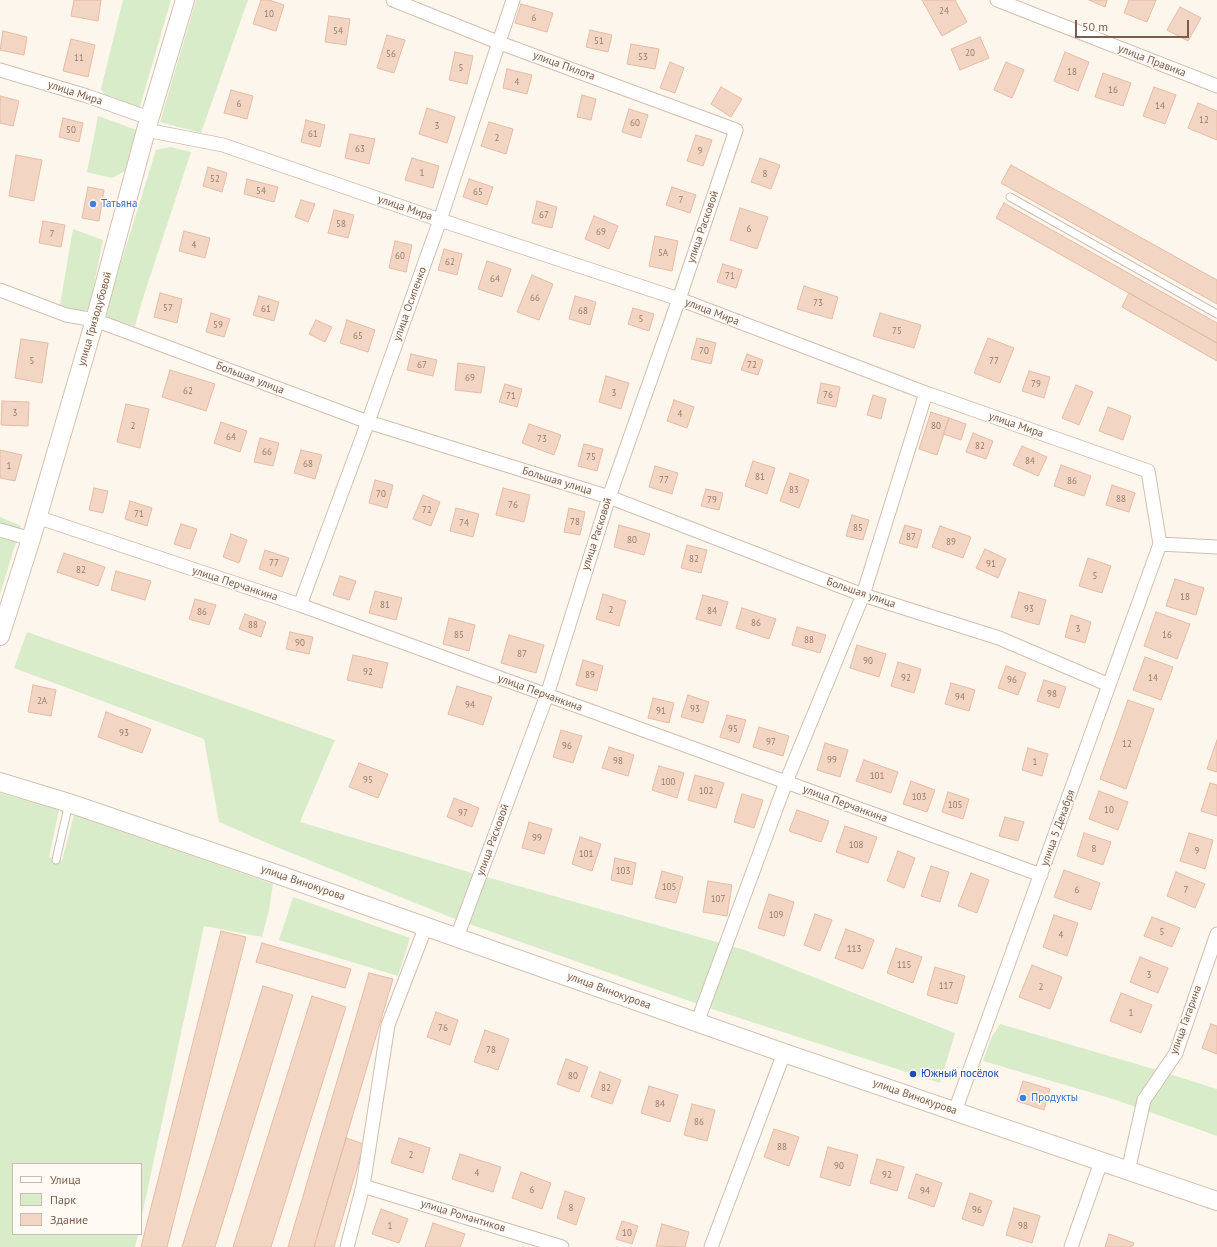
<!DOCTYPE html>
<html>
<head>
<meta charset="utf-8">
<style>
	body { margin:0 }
	#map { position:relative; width:1217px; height:1247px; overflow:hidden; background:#fdf6ec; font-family:"PT Sans",sans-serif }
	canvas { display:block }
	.legend { position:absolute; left:12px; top:1163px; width:130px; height:72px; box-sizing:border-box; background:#fffaf3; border:1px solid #cabbb1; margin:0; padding:5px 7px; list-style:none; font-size:12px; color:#7a5c4d }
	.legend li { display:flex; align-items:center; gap:8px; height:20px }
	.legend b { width:20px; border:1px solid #cabbb1 }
	.scale { position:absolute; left:1075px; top:20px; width:114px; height:18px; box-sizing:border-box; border:2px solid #7a5c4d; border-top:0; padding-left:5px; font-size:12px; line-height:14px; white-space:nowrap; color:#7a5c4d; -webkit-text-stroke:3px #fffaf3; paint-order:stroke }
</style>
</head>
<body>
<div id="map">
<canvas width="1217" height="1247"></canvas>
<ul class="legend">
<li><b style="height:5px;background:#fff"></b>Улица</li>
<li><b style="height:11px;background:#d8ecc9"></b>Парк</li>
<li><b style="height:11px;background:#f3d5c3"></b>Здание</li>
</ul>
<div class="scale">50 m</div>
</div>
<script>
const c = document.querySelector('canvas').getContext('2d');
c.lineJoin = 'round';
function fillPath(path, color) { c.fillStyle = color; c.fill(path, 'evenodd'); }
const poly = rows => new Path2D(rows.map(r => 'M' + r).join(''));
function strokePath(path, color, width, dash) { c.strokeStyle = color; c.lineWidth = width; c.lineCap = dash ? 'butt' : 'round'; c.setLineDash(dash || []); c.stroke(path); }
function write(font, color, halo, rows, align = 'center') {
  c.font = font + ' "PT Sans",sans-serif'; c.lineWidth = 3; c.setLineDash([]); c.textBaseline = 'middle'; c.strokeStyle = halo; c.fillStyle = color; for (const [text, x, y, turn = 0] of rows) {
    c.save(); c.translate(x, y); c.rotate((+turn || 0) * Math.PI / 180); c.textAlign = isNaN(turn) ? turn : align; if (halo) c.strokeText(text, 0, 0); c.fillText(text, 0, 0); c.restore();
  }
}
const green = poly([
	[123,0,171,0,139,110,108,100,101,89],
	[196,0,248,0,201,133,160,122],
	[98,116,137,130,127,170,112,178,87,172],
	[170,147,191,152,143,298,135,326,108,320,106,311,156,150],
	[73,229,103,240,89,309,81,312,60,305],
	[0,517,21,526,0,594],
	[27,632,335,740,300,822,469,872,745,950,955,1033,940,1083,718,1011,455,919,274,846,219,822,204,739,14,668],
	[0,793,59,810,49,857,62,861,74,815,273,884,269,910,262,937,204,926,141,1220,141,1164,13,1164,13,1234,138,1234,135,1247,0,1247],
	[293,897,410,938,398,976,279,940],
	[1000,1024,1157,1070,1217,1089,1217,1136,1113,1099,983,1061,991,1038]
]);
const building = poly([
	[74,0,101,0,98,21,71,16,74,0],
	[261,0,269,0,284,5,276,31,253,24,261,0],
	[922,0,955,0,967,22,942,36,922,0],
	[1089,0,1107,0,1105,7,1089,0],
	[1129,0,1156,0,1147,22,1124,13,1129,0],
	[521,4,553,13,547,32,515,23,521,4],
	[1180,7,1201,18,1188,41,1167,30,1180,7],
	[329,16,350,19,346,45,325,42,329,16],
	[590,30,612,35,608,52,586,47,590,30],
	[3,31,27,37,24,55,0,50,3,31],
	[387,35,405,40,394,73,377,68,387,35],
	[980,37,989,58,960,70,951,49,980,37],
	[71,39,95,45,88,77,63,71,71,39],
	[631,44,659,49,655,69,627,64,631,44],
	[455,52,473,56,467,84,449,80,455,52],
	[1065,52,1089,62,1078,91,1054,81,1065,52],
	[670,62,684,68,675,93,660,88,670,62],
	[1006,62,1024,70,1012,98,994,90,1006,62],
	[507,69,532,75,527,94,503,88,507,69],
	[1103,73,1131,83,1123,106,1095,97,1103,73],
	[721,87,742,99,731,117,711,104,721,87],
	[1154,87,1176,95,1165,124,1143,116,1154,87],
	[231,90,253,96,247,119,224,113,231,90],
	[582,95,596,99,591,120,577,117,582,95],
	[0,96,19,101,13,126,0,123,0,96],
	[1198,103,1217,111,1217,140,1188,128,1198,103],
	[427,108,455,117,447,143,419,134,427,108],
	[629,109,648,115,641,138,622,132,629,109],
	[63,118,83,123,79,142,59,137,63,118],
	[306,120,325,125,320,147,301,142,306,120],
	[489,122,513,129,506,154,481,146,489,122],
	[350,134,375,139,369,164,345,158,350,134],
	[696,135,712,140,703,166,687,161,696,135],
	[16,155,42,160,34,201,9,196,16,155],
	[412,158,439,166,433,188,405,180,412,158],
	[760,158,780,165,771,189,751,182,760,158],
	[1011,165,1217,280,1217,304,1001,183,1011,165],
	[208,167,227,173,222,192,203,186,208,167],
	[247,179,278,187,274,202,244,194,247,179],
	[469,179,493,187,487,205,463,197,469,179],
	[88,187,104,190,99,221,82,218,88,187],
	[672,187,696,195,690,213,666,205,672,187],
	[301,200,315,204,308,222,295,217,301,200],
	[537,201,557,207,552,228,532,223,537,201],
	[1004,203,1217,323,1217,343,996,218,1004,203],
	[740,208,768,217,757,249,730,240,740,208],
	[334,210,354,215,348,238,328,233,334,210],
	[594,216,618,226,609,249,585,239,594,216],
	[43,221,65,225,61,247,39,243,43,221],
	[184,231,210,238,205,258,179,251,184,231],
	[655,236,678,241,672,271,649,266,655,236],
	[395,241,412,245,406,272,389,268,395,241],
	[444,249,462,254,457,275,438,270,444,249],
	[487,261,511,269,502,297,478,289,487,261],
	[723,264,742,270,736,288,717,282,723,264],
	[532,275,553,284,539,320,517,312,532,275],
	[804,286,838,297,832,319,797,309,804,286],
	[160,293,182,299,177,323,154,317,160,293],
	[1129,293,1217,343,1217,361,1122,307,1129,293],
	[259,296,279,302,274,321,253,315,259,296],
	[575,296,596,302,590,325,569,319,575,296],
	[633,308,654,314,649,331,628,324,633,308],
	[211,313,230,319,224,337,206,332,211,313],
	[880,313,921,325,914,348,873,336,880,313],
	[316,320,332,327,325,342,309,334,316,320],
	[347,320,375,330,368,352,340,343,347,320],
	[697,338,716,343,711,364,691,359,697,338],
	[988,338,1014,348,1000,383,974,373,988,338],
	[21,339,48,343,42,383,15,378,21,339],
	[411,354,437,360,433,376,407,370,411,354],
	[747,354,763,360,758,375,741,370,747,354],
	[458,363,485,367,481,393,455,390,458,363],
	[170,370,215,384,206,411,162,397,170,370],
	[1029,371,1050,377,1044,398,1022,391,1029,371],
	[606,376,629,383,621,409,599,402,606,376],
	[821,383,840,387,836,407,817,403,821,383],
	[505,384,522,389,517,407,499,402,505,384],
	[1076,385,1093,392,1079,425,1062,418,1076,385],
	[873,395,886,399,881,419,867,415,873,395],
	[674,400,694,407,687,428,667,421,674,400],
	[2,401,29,402,28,426,1,425,2,401],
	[126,404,149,409,140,448,117,442,126,404],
	[1108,407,1131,416,1123,440,1099,431,1108,407],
	[931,412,949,418,937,455,919,449,931,412],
	[949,418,966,424,961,440,943,434,949,418],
	[221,422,247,431,240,452,214,443,221,422],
	[529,424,561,435,554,455,522,443,529,424],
	[973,433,993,441,986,459,966,452,973,433],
	[260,438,279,443,273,466,254,462,260,438],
	[584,444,603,449,597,471,578,466,584,444],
	[1022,446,1047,457,1038,476,1013,465,1022,446],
	[0,450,22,455,15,481,0,478,0,450],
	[301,450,322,455,315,479,294,473,301,450],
	[753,461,775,468,767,494,745,486,753,461],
	[1061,465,1091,476,1084,496,1054,486,1061,465],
	[655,466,678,473,672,494,649,487,655,466],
	[790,473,809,480,799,508,780,501,790,473],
	[375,480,393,485,387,508,369,503,375,480],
	[1112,485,1135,493,1129,512,1106,505,1112,485],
	[94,488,108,491,103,513,89,510,94,488],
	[503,488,530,495,524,522,496,515,503,488],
	[706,489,723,493,719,510,701,506,706,489],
	[423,495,440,502,431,526,413,519,423,495],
	[130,501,152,508,147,526,125,519,130,501],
	[456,508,479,514,473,537,450,531,456,508],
	[569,508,585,512,580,535,564,532,569,508],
	[852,515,869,520,863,540,846,536,852,515],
	[181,524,197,529,190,549,174,544,181,524],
	[619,525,650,534,644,555,614,547,619,525],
	[905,525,922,530,917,548,899,543,905,525],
	[940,526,971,537,963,558,932,547,940,526],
	[231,534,247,540,239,563,223,557,231,534],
	[687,545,707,550,701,573,681,568,687,545],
	[985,549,1006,559,998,578,976,568,985,549],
	[265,550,289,558,282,577,259,569,265,550],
	[64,553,105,567,98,586,57,572,64,553],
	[1088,558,1111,566,1102,593,1079,586,1088,558],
	[116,571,151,581,145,600,111,590,116,571],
	[340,576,356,581,349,600,333,595,340,576],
	[1175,579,1204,588,1196,615,1166,606,1175,579],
	[375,591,402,598,396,620,369,613,375,591],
	[1019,592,1046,600,1039,625,1011,617,1019,592],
	[603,594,626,601,619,626,596,619,603,594],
	[703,595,728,602,721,626,696,619,703,595],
	[195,599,216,605,209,625,189,619,195,599],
	[742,608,776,619,769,639,736,628,742,608],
	[1156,612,1190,624,1177,659,1144,646,1156,612],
	[245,614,266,622,261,637,239,629,245,614],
	[1071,615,1091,622,1085,643,1065,637,1071,615],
	[449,618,475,625,469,651,443,644,449,618],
	[797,627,826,635,820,653,792,645,797,627],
	[290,632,313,637,309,654,286,649,290,632],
	[509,635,544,645,536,673,501,663,509,635],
	[857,645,886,654,879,677,850,668,857,645],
	[353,655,388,663,382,688,347,680,353,655],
	[1145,657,1173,667,1161,700,1133,690,1145,657],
	[583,660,603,666,597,691,576,685,583,660],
	[898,662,921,669,914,693,891,686,898,662],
	[1006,666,1026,673,1018,695,998,688,1006,666],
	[1044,680,1066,687,1059,708,1037,701,1044,680],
	[951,683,975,690,969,711,945,704,951,683],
	[33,685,56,690,51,716,28,712,33,685],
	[457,686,492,697,483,725,448,714,457,686],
	[688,695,709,702,703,723,681,717,688,695],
	[653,698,674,703,669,723,648,718,653,698],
	[1128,700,1154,709,1126,789,1100,779,1128,700],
	[106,712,151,729,142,753,98,737,106,712],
	[727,715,746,720,739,743,720,737,727,715],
	[759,727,789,736,783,756,753,747,759,727],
	[561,730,582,736,573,763,553,757,561,730],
	[1217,740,1217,772,1207,769,1217,740],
	[825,743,848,750,840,777,817,770,825,743],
	[609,747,634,755,628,776,602,768,609,747],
	[1028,748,1048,754,1042,776,1022,770,1028,748],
	[864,760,898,772,891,793,856,781,864,760],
	[359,763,388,774,378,798,349,787,359,763],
	[659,766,684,773,677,798,652,790,659,766],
	[695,775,724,783,716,808,688,800,695,775],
	[911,781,935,790,927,812,903,804,911,781],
	[1210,783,1217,785,1217,816,1201,811,1210,783],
	[1099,791,1128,802,1118,830,1089,819,1099,791],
	[948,792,969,799,963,819,942,812,948,792],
	[742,794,763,800,754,828,734,822,742,794],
	[454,798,479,808,472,827,447,817,454,798],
	[797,810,829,821,821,842,789,831,797,810],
	[1005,817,1024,822,1018,841,999,836,1005,817],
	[529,822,552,829,544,854,522,848,529,822],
	[845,826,877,837,868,863,836,852,845,826],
	[1084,833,1111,842,1103,865,1077,856,1084,833],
	[1189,833,1213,840,1205,869,1180,861,1189,833],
	[580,837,601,844,592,871,572,864,580,837],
	[898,851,915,858,904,888,887,881,898,851],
	[615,858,636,863,632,885,611,880,615,858],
	[931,866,949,872,940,902,921,896,931,866],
	[1064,870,1100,883,1091,910,1054,897,1064,870],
	[662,871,683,877,676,903,655,898,662,871],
	[1176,872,1205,884,1195,908,1167,896,1176,872],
	[971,873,989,880,977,913,958,906,971,873],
	[708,881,732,885,727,916,703,912,708,881],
	[769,894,794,902,784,936,758,928,769,894],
	[815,914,832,920,820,951,804,945,815,914],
	[1054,915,1078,923,1067,956,1043,947,1054,915],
	[1152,917,1180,928,1172,947,1144,936,1152,917],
	[846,929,874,940,863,969,835,958,846,929],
	[221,931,246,937,167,1247,141,1247,221,931],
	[262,943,351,969,345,988,256,962,262,943],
	[896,948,922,957,913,983,887,973,896,948],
	[1140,957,1168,968,1158,993,1130,982,1140,957],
	[1032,965,1062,977,1050,1009,1019,997,1032,965],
	[935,967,965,976,957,1004,927,995,935,967],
	[369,973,393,979,346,1138,314,1247,288,1247,369,973],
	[263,986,293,995,215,1247,182,1247,263,986],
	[1121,993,1152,1005,1141,1033,1110,1021,1121,993],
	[312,996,346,1007,271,1247,233,1247,312,996],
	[436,1012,458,1020,450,1045,427,1037,436,1012],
	[1211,1024,1217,1026,1217,1054,1202,1048,1211,1024],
	[485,1030,509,1039,498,1070,474,1062,485,1030],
	[566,1059,588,1067,579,1092,557,1084,566,1059],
	[600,1072,621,1080,612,1104,591,1097,600,1072],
	[1023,1081,1050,1089,1044,1110,1017,1101,1023,1081],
	[649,1086,678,1095,670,1122,641,1113,649,1086],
	[692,1104,715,1110,707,1141,684,1135,692,1104],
	[774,1129,799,1137,789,1166,764,1157,774,1129],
	[346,1138,364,1144,334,1247,314,1247,346,1138],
	[399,1138,430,1148,423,1173,391,1163,399,1138],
	[828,1147,858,1155,850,1186,820,1177,828,1147],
	[460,1154,501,1167,493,1192,452,1179,460,1154],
	[877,1159,904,1167,897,1191,870,1183,877,1159],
	[521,1172,551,1183,542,1209,512,1198,521,1172],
	[916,1174,942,1183,934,1207,908,1198,916,1174],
	[565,1191,585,1198,576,1225,557,1218,565,1191],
	[970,1193,992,1201,983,1226,962,1219,970,1193],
	[1014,1208,1040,1216,1032,1243,1006,1235,1014,1208],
	[381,1209,408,1219,399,1243,372,1234,381,1209],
	[622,1221,638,1226,632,1244,616,1239,622,1221],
	[433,1223,465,1234,460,1247,425,1247,433,1223],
	[662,1224,689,1232,685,1247,656,1246,662,1224],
	[1109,1234,1134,1243,1132,1247,1105,1247,1109,1234]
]);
const lane = poly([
	[1010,197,1217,314],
	[56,860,69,803]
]);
const street = poly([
	[393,0,500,43,736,130,679,299,609,497,547,695,457,937],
	[997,0,1217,86],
	[0,70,87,96,149,118],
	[146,130,223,145,440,220,679,299,926,393,1148,471,1160,544,1217,547],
	[0,290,66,315,95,320,368,422,609,497,863,595,999,638,1109,685],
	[37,517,300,605,1041,875],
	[0,530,31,539],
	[300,605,368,422,440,220,513,0],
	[697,1023,786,782,863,595,926,393],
	[955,1111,1160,544],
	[1128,1171,1144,1100,1176,1053,1217,934],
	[363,1186,562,1247],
	[347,1247,363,1186,388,1025,426,926],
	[711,1247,784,1053],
	[1071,1247,1101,1162]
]);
const secondary = poly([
	[0,636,31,539,95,320,146,130,185,0],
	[0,782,69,803,285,877,784,1053,1217,1201]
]);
const markers = [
	[93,204,4,"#3f7fe0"],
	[913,1074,4,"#1a4fb4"],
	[1023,1098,4,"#3f7fe0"]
];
const numberNames = [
	["24",944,11],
	["10",269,14],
	["6",534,18],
	["54",338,31],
	["51",599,41],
	["20",970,53],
	["56",391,54],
	["53",643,57],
	["11",79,58],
	["5",461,68],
	["18",1072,72],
	["4",517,82],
	["16",1113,90],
	["6",239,104],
	["14",1160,106],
	["12",1204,120],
	["60",635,123],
	["3",437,126],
	["50",71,130],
	["61",313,134],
	["2",497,138],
	["63",360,149],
	["9",700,151],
	["1",422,173],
	["8",765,174],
	["52",215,179],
	["54",261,191],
	["65",478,192],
	["7",681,200],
	["67",544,215],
	["58",341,224],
	["6",749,229],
	["69",601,232],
	["7",52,234],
	["4",194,245],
	["5А",663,253],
	["60",400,256],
	["62",450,262],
	["71",730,276],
	["64",495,279],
	["66",535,298],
	["73",818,303],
	["57",168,308],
	["61",266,309],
	["68",583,311],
	["5",641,319],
	["59",218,325],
	["75",897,331],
	["65",358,336],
	["70",704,351],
	["5",32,361],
	["77",994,361],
	["67",422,365],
	["72",752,365],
	["69",470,378],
	["79",1036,384],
	["62",188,391],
	["3",614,393],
	["76",828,395],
	["71",511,396],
	["3",15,413],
	["4",680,414],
	["2",133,426],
	["80",936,426],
	["64",231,437],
	["73",542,439],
	["82",980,446],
	["66",267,452],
	["75",591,457],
	["84",1030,461],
	["68",308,464],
	["1",9,466],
	["81",760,477],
	["77",664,480],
	["86",1072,481],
	["83",794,490],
	["70",381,494],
	["88",1121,499],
	["79",712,500],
	["76",513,505],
	["72",427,510],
	["71",139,514],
	["78",575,522],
	["74",464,523],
	["85",858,528],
	["87",911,537],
	["80",632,540],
	["89",951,542],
	["82",694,559],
	["77",274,563],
	["91",991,564],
	["82",81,570],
	["5",1095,576],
	["18",1185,597],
	["81",385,605],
	["93",1029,609],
	["2",611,610],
	["84",712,611],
	["86",202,612],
	["86",756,623],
	["88",253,625],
	["3",1078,629],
	["85",459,635],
	["16",1167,635],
	["88",809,640],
	["90",300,643],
	["87",522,654],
	["90",868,661],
	["92",368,672],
	["89",590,675],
	["92",906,678],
	["14",1153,678],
	["96",1012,680],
	["98",1052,694],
	["94",960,697],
	["2А",42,701],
	["94",470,705],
	["93",695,709],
	["91",661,711],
	["95",733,729],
	["93",124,733],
	["97",771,742],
	["12",1127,744],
	["96",567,746],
	["99",832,760],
	["98",618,761],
	["1",1035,762],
	["101",877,776],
	["95",368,780],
	["100",668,782],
	["102",706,791],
	["103",919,797],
	["105",955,805],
	["10",1109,810],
	["97",463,813],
	["99",537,838],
	["108",856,845],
	["8",1094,849],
	["9",1197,851],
	["101",586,854],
	["103",623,871],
	["105",669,887],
	["6",1077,890],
	["7",1186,890],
	["107",718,899],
	["109",776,915],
	["5",1162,932],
	["4",1061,935],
	["113",854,949],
	["115",904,965],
	["3",1149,975],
	["117",946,986],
	["2",1041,987],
	["1",1131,1013],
	["76",443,1028],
	["78",491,1050],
	["80",573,1076],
	["82",606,1088],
	["84",660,1104],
	["86",699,1122],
	["88",782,1147],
	["2",411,1155],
	["90",839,1166],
	["4",477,1173],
	["92",887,1175],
	["6",532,1190],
	["94",925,1191],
	["8",571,1208],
	["96",977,1210],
	["1",390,1226],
	["98",1023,1226],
	["10",627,1233]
];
const streetNames = [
	["улица Правика",1152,61,21],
	["улица Пилота",564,66,20],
	["улица Мира",75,93,18],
	["улица Мира",405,208,19],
	["улица Расковой",703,227,-71],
	["улица Осипенко",410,304,-70],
	["улица Мира",712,312,21],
	["улица Гризодубовой",95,319,-74],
	["Большая улица",250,378,21],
	["улица Мира",1016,425,19],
	["Большая улица",557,481,17],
	["улица Расковой",597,534,-72],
	["улица Перчанкина",235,584,18],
	["Большая улица",861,593,19],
	["улица Перчанкина",540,693,20],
	["улица Перчанкина",845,804,20],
	["улица 5 Декабря",1058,828,-70],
	["улица Расковой",493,840,-70],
	["улица Винокурова",303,883,19],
	["улица Винокурова",609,991,20],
	["улица Гагарина",1186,1020,-70],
	["улица Винокурова",915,1097,19],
	["улица Романтиков",463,1216,17]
];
const shopNames = [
	["Татьяна",101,204],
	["Продукты",1031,1098]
];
const transitNames = [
	["Южный посёлок",921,1074]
];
fillPath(green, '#d8ecc9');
fillPath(building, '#f3d5c3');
strokePath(building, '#e6bba3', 1);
strokePath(lane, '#d1beb0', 9);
strokePath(street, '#d1beb0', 15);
strokePath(secondary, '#d6c0b0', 20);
strokePath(lane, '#fff', 7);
strokePath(street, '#fff', 13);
strokePath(secondary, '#fff', 18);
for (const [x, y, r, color] of markers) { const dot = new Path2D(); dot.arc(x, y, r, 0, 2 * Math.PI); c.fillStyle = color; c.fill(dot); strokePath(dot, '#fffaf3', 1.5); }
write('9px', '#987a6a', null, numberNames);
write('11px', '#7a5c4d', '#fffaf3', streetNames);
write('11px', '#366cbe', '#fffaf3', shopNames, 'left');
write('11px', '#164399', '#fffaf3', transitNames, 'left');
</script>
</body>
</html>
